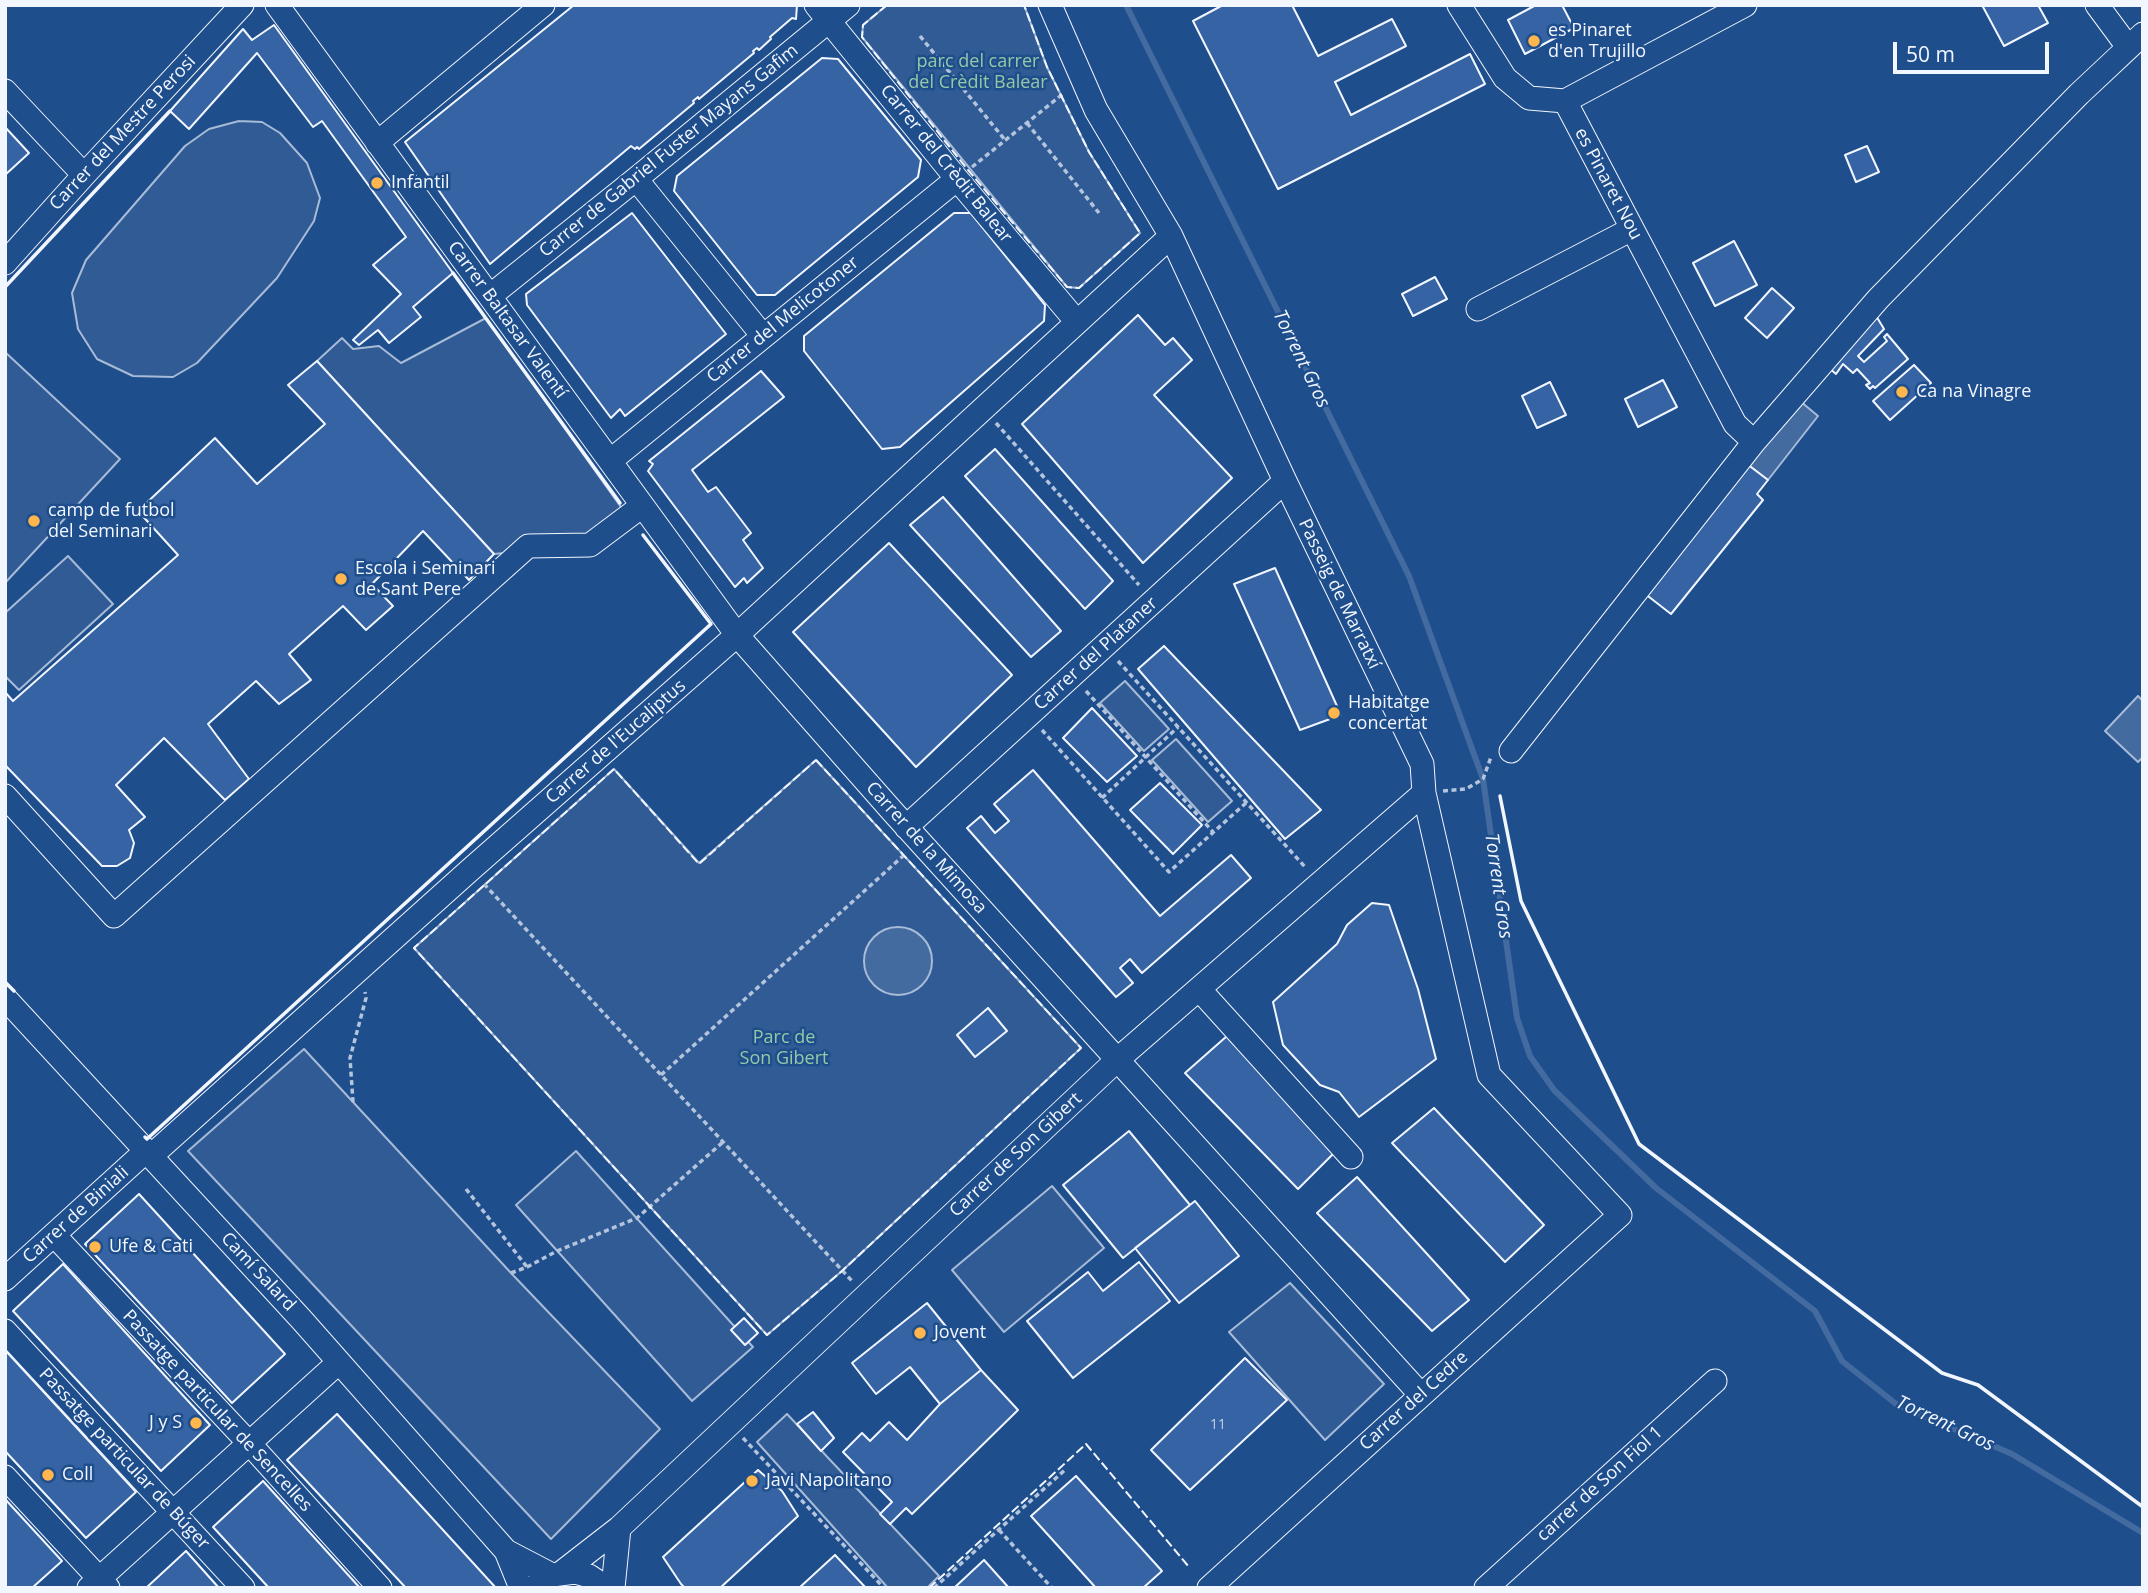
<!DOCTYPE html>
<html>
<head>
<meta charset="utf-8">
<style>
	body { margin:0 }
	#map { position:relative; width:2148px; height:1593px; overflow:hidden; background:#1f4e8c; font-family:"Open Sans",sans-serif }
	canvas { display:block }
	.frame { position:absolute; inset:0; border:7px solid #f2f6ff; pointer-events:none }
	.scale { position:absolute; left:1893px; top:42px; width:156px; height:32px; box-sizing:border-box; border:4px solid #f2f6ff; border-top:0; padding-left:9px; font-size:21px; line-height:24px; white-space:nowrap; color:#f2f6ff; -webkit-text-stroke:5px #1f4e8c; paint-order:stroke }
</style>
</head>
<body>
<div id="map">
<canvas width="2148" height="1593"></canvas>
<div class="frame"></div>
<div class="scale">50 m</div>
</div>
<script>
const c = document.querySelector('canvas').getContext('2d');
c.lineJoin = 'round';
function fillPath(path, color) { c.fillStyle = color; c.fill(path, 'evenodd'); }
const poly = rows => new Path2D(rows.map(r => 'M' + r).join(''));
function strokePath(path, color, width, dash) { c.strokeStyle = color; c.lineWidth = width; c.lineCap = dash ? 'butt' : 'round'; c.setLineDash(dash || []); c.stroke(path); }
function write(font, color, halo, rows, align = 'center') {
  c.font = font + ' "Open Sans",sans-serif'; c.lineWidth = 5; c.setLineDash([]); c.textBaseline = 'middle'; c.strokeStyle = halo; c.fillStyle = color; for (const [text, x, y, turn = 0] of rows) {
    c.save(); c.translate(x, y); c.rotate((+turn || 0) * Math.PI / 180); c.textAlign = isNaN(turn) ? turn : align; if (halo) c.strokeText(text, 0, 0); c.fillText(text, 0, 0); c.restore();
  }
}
const built = poly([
	[887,5,1024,5,1047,67,1089,152,1140,233,1079,288,1067,287,862,37,863,25,887,5],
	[239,121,262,122,280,133,307,163,320,198,314,221,277,278,197,363,173,377,133,376,97,359,78,329,72,293,86,260,185,146,209,129,239,121],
	[486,318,628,517,590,545,494,554,317,361,342,338,353,349,379,346,401,363,486,318],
	[5,352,120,459,5,583,5,352],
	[68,556,113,604,19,690,5,676,5,613,68,556],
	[1125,681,1169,729,1144,751,1100,703,1125,681],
	[1176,739,1232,801,1208,822,1152,760,1176,739],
	[816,760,1081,1048,842,1271,767,1335,414,948,614,769,699,863,816,760],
	[304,1049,511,1273,660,1429,551,1539,188,1151,304,1049],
	[576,1151,753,1347,692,1401,516,1205,576,1151],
	[1052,1186,1104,1248,1004,1332,952,1270,1052,1186],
	[1290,1283,1384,1384,1325,1440,1229,1332,1290,1283],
	[787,1414,939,1576,927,1588,888,1588,757,1442,787,1414]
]);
const water = poly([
	[1800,401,1818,416,1768,480,1747,464,1800,401],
	[2138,696,2143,701,2143,757,2138,762,2105,731,2138,696],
	'864 961a34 34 0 1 1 68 0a34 34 0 1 1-68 0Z'
]);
const stream = poly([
	[1126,5,1409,576,1483,779,1517,1018,1530,1056,1554,1090,1656,1188,1815,1311,1842,1361,1896,1404,2012,1454,2143,1533]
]);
const building = poly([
	[574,5,797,5,796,19,792,18,770,37,771,39,759,50,757,48,753,51,754,53,699,99,698,97,693,101,694,103,639,149,637,147,635,149,631,146,490,264,405,142,574,5],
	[1223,5,1292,5,1318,56,1392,19,1406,46,1335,82,1351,115,1470,54,1485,84,1278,189,1193,21,1223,5],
	[1536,5,1562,5,1574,28,1525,54,1508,20,1536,5],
	[1982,5,2038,5,2048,23,2004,46,1982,5],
	[274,25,453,273,413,307,421,317,389,343,378,330,359,345,353,340,401,294,373,265,406,237,322,121,313,127,257,53,189,129,170,111,243,29,252,40,274,25],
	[822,58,838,59,921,160,918,177,775,295,757,295,674,191,677,176,822,58],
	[5,127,29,153,5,175,5,127],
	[1867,146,1879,172,1856,182,1845,155,1867,146],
	[632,213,726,334,625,416,620,409,611,418,527,305,526,294,632,213],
	[954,213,971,213,1045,305,1044,321,900,447,882,449,804,351,804,336,954,213],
	[1734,241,1757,285,1715,306,1693,263,1734,241],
	[1435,277,1447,299,1413,316,1402,294,1435,277],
	[1772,288,1794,308,1767,338,1745,318,1772,288],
	[1875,314,1884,329,1858,356,1864,362,1887,341,1884,337,1887,334,1908,359,1875,388,1873,386,1870,389,1866,385,1870,383,1857,369,1853,373,1843,364,1836,374,1829,368,1875,314],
	[1138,315,1165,345,1173,338,1192,360,1154,395,1232,478,1143,563,1022,424,1138,315],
	[317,361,494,554,469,580,423,531,372,584,393,606,366,630,343,606,289,654,311,680,279,704,256,681,208,724,249,779,225,800,164,738,116,785,145,817,129,830,134,843,130,858,117,866,102,866,5,765,5,692,13,701,178,555,138,511,215,438,257,484,325,424,288,385,317,361],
	[1914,365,1931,383,1890,420,1873,401,1914,365],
	[761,371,784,397,692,470,708,492,716,487,751,533,743,540,763,568,747,583,744,578,735,587,648,471,653,464,649,461,761,371],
	[1663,380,1677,407,1638,427,1625,399,1663,380],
	[1550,382,1566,415,1537,428,1522,396,1550,382],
	[995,449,1113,581,1085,609,965,476,995,449],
	[1747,464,1768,480,1757,494,1763,500,1671,614,1644,593,1747,464],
	[943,497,1061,631,1031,657,910,525,943,497],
	[889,543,1012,675,916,767,793,632,889,543],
	[1275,568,1341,715,1300,730,1234,584,1275,568],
	[1164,646,1321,810,1285,839,1138,669,1164,646],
	[1092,708,1137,756,1107,782,1063,738,1092,708],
	[1033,770,1160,916,1231,855,1251,878,1142,973,1130,959,1120,968,1133,983,1116,997,967,828,981,816,995,833,1009,821,994,804,1033,770],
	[1160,783,1202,825,1173,854,1130,810,1160,783],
	[1372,903,1389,905,1418,989,1436,1059,1359,1117,1339,1092,1320,1085,1283,1045,1273,1002,1337,944,1347,925,1372,903],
	[988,1008,1007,1031,975,1057,957,1035,988,1008],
	[1227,1036,1335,1152,1298,1189,1185,1073,1227,1036],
	[1434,1108,1544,1225,1505,1262,1392,1143,1434,1108],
	[1129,1131,1190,1205,1123,1258,1063,1185,1129,1131],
	[1357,1177,1469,1300,1432,1331,1317,1213,1357,1177],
	[139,1194,285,1354,232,1403,85,1244,139,1194],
	[1195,1201,1239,1256,1179,1303,1135,1248,1195,1201],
	[1139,1262,1170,1301,1073,1378,1027,1321,1088,1272,1103,1291,1139,1262],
	[63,1264,210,1425,161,1471,13,1311,63,1264],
	[927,1303,981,1370,940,1404,910,1367,876,1394,852,1363,927,1303],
	[744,1318,758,1333,745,1345,731,1330,744,1318],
	[5,1350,136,1492,86,1538,5,1451,5,1350],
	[1245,1358,1287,1400,1190,1490,1151,1450,1245,1358],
	[981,1370,1018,1410,912,1514,906,1508,890,1524,880,1514,892,1502,843,1452,862,1433,870,1441,889,1422,907,1440,940,1404,981,1370],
	[813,1412,834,1438,821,1451,797,1424,813,1412],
	[337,1414,496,1588,406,1588,287,1460,337,1414],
	[758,1470,782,1491,798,1516,720,1588,685,1588,681,1584,663,1557,758,1470],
	[1076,1476,1162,1571,1143,1588,1096,1588,1031,1516,1076,1476],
	[263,1481,360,1588,269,1588,213,1527,263,1481],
	[5,1499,62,1561,32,1588,5,1588,5,1499],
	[186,1551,219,1588,146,1588,186,1551],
	[835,1555,866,1588,799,1588,835,1555],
	[984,1560,1009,1588,954,1588,984,1560]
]);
const path = poly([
	[920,36,1005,140],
	[1027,123,1099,213],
	[972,167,1064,93],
	[996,423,1139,585],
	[1118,661,1306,868],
	[1086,691,1213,832],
	[1042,730,1169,872,1247,802],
	[1443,791,1466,789,1483,779,1491,757],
	[1102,798,1178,727],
	[484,884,852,1281],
	[661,1075,903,856],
	[353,1102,350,1058,366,998,365,992],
	[466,1189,527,1267],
	[511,1273,527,1267,557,1251,637,1218,723,1142],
	[743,1438,884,1588],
	[999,1530,1052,1588],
	[934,1588,1066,1469]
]);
const minor = poly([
	[277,5,737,635,893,812,1421,1395],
	[816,5,957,179,1077,322],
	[1050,5,1096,110,1171,236,1285,481,1422,764,1424,793,1489,1075,1620,1215,1209,1588],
	[1459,5,1505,78,1529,98,1565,101],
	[1745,5,1565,101,1735,424,1754,442],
	[2097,5,2128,47],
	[5,91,84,175],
	[377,143,543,5],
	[636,179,763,336],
	[5,263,84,175,242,5],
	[490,296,636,179,848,5],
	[1478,309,1632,229],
	[610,461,957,179],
	[1511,751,1754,442,1878,299,2079,94,2143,34],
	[5,796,114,916,528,546,590,545,642,506],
	[906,827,1285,481],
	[1199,989,1351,1157],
	[5,998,301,1319,506,1551,521,1588],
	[151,1156,470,870,737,635,1171,236],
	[54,1235,249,1443,380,1588],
	[5,1279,146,1151],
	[5,1331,243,1588],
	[5,1477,108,1588],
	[506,1551,552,1575],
	[561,1573,619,1528,1117,1060,1424,793],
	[89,1588,339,1362],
	[533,1588,552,1575,575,1572,589,1576,607,1588],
	[613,1588,619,1528],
	[1486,1588,1715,1381]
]);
const fence = poly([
	[887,5,863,25,862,37,968,170,1067,287,1079,288,1140,233,1089,152,1047,67,1024,5],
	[816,760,1081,1048,842,1271,767,1335,414,948,614,769,699,864,816,760],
	[929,1588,1086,1444,1189,1567]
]);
const wall = poly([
	[453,273,620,503],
	[5,287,170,111],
	[1500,796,1521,901,1639,1144,1942,1373,1978,1385,2143,1507],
	[5,982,14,991],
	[145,1137,147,1139,711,624,643,535]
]);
const markers = [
	[1534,41,7,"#ffb74d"],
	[377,183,7,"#ffb74d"],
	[1902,392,7,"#ffb74d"],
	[34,521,7,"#ffb74d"],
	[341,579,7,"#ffb74d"],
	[1334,713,7,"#ffb74d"],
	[95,1247,7,"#ffb74d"],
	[920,1333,7,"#ffb74d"],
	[196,1423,7,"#ffb74d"],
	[48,1475,7,"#ffb74d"],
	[752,1481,7,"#ffb74d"]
];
const numberNames = [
	["11",1218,1425]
];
const poiNames = [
	["es Pinaret",1548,31],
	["d'en Trujillo",1548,52],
	["Infantil",391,183],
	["Ca na Vinagre",1916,392],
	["camp de futbol",48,511],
	["del Seminari",48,532],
	["Escola i Seminari",355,569],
	["de Sant Pere",355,590],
	["Habitatge",1348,703],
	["concertat",1348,724],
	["Ufe & Cati",109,1247],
	["Jovent",934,1333],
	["J y S",182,1423,"right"],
	["Coll",62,1475],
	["Javi Napolitano",766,1481]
];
const parkNames = [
	["parc del carrer",978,62],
	["del Crèdit Balear",978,83],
	["Parc de",784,1038],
	["Son Gibert",784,1059]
];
const streetNames = [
	["Carrer del Mestre Perosi",123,133,-47],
	["Carrer de Gabriel Fuster Mayans Gafim",669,151,-39],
	["Carrer del Crèdit Balear",946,164,51],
	["es Pinaret Nou",1608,184,62],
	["Carrer Baltasar Valentí",507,320,54],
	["Carrer del Melicotoner",783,320,-39],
	["Passeig de Marratxí",1339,594,64],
	["Carrer del Plataner",1096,654,-42],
	["Carrer de l'Eucaliptus",616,742,-41],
	["Carrer de la Mimosa",926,848,48],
	["Carrer de Son Gibert",1016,1155,-43],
	["Carrer de Biniali",76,1215,-42],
	["Camí Salard",258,1272,47],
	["Carrer del Cedre",1414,1401,-42],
	["Passatge particular de Sencelles",217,1411,47],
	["Passatge particular de Búger",124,1459,47],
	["carrer de Son Fiol 1",1600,1484,-42]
];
const waterNames = [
	["Torrent Gros",1301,359,64],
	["Torrent Gros",1498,886,82],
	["Torrent Gros",1945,1424,25]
];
fillPath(built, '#305b95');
strokePath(built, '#a8bbd7', 2);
fillPath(water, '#446ba0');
strokePath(water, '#a8bbd7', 2);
strokePath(stream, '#446ba0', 6);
fillPath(building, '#3563a3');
strokePath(building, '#f2f6ff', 2);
strokePath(minor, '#f2f6ff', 25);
strokePath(path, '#b3c4dc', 3.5, [5, 3.5]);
strokePath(minor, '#1f4e8c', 23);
strokePath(fence, '#f2f6ff', 2, [9, 3.5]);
strokePath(wall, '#f2f6ff', 3.5);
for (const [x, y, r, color] of markers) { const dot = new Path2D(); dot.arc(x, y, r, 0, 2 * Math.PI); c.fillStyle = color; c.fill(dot); strokePath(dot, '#1f4e8c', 2.5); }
write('14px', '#c3d1e8', null, numberNames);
write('18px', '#f2f6ff', '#1f4e8c', poiNames, 'left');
write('18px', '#97c8a6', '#1f4e8c', parkNames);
write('18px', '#f2f6ff', '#1f4e8c', streetNames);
write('italic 19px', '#f2f6ff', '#1f4e8c', waterNames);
</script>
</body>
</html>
